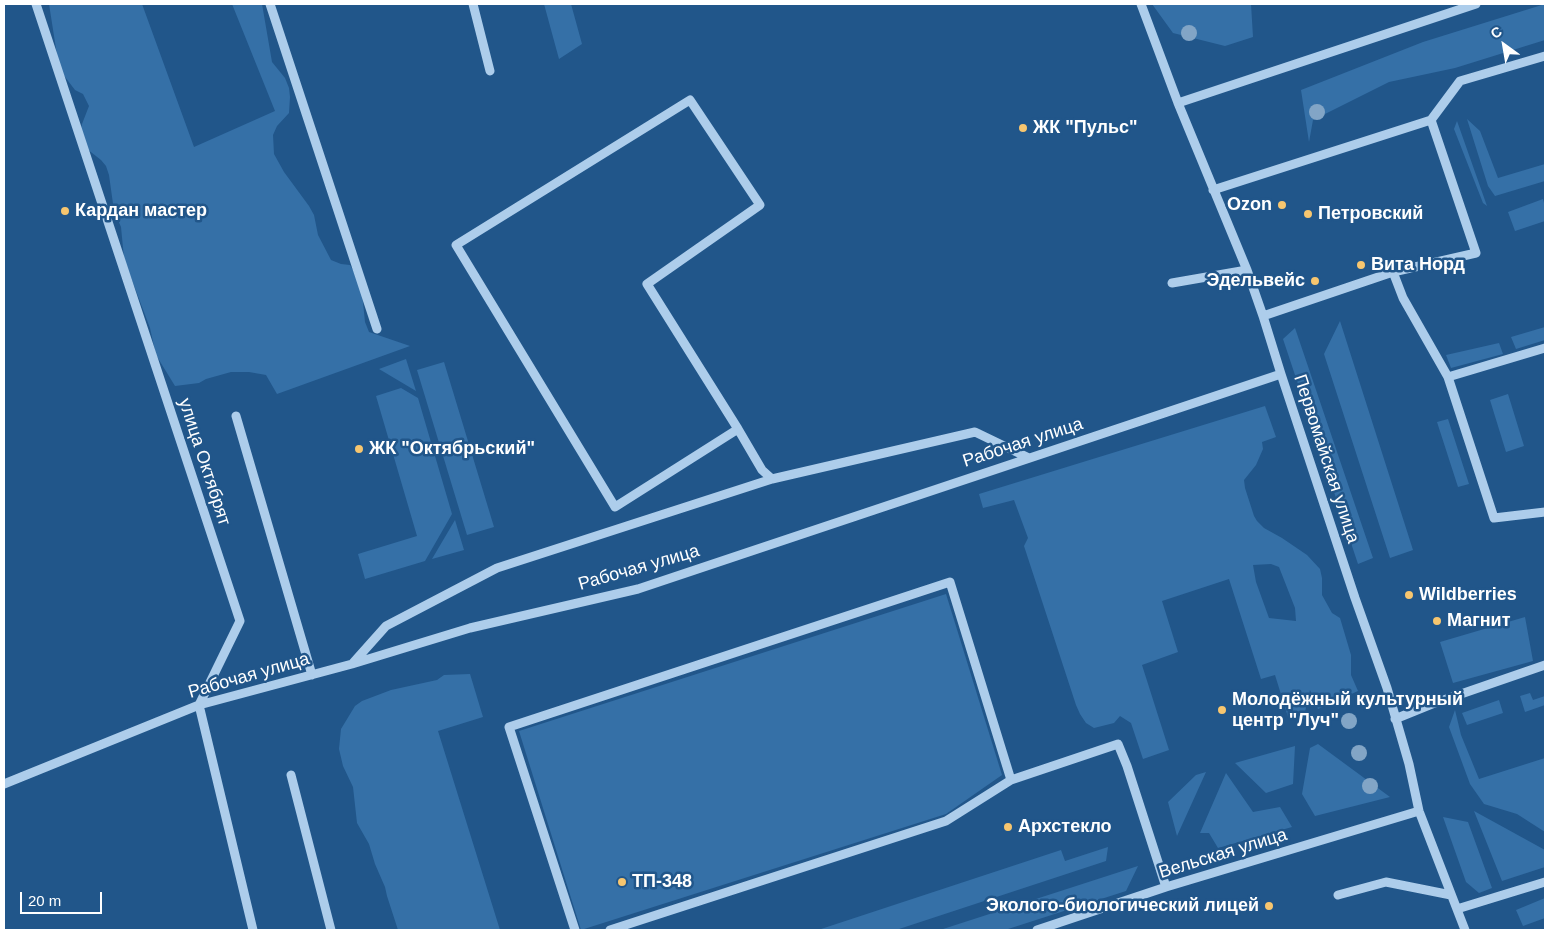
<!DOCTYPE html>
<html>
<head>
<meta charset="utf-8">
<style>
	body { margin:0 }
	#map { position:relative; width:1549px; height:934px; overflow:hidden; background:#21568a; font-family:Helvetica,sans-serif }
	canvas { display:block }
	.frame { position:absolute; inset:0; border:5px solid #fff; pointer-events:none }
	.north { position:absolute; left:1479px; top:20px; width:50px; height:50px; -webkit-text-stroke:4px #21568a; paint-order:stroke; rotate:328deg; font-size:14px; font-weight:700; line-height:20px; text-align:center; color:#fff }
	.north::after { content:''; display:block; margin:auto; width:18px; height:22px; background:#fff; clip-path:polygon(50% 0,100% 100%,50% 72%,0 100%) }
	.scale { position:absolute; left:20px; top:892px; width:82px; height:22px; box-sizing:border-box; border:2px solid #fff; border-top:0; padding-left:6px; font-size:15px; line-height:18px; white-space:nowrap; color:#fff; -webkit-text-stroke:4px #21568a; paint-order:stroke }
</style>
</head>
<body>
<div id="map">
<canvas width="1549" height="934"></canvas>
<div class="frame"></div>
<div class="north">С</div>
<div class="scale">20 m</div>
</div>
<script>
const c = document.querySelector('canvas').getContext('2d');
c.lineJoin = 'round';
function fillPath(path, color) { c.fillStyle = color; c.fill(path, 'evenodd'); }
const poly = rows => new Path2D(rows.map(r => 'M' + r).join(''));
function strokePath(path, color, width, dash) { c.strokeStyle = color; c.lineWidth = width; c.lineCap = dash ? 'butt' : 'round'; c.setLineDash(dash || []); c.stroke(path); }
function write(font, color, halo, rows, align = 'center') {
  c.font = font + ' Helvetica,sans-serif'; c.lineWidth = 5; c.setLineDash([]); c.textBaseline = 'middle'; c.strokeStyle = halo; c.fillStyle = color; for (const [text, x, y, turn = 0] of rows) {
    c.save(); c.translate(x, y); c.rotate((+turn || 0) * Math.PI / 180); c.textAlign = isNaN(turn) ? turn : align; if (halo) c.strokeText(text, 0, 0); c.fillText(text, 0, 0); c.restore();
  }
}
const green = poly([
	[49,4,142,4,194,147,275,111,232,4,262,4,272,62,285,78,289,88,290,97,289,113,277,126,273,135,274,154,284,172,309,206,314,215,318,235,331,260,341,264,350,265,361,283,365,322,369,332,410,346,277,394,266,375,249,372,231,372,206,379,199,383,175,386,156,355,150,328,127,267,124,258,121,227,114,211,109,175,106,166,101,160,87,149,80,134,82,124,89,106,83,94,75,90,62,73,57,55],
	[544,4,571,4,582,44,559,59],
	[1152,4,1251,4,1253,37,1225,46,1173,33],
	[1545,4,1545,40,1455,68,1389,82,1313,120,1309,142,1301,90,1423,42],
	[1467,119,1480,131,1498,178,1545,164,1545,181,1495,196,1488,186],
	[1457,121,1487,206,1483,203,1454,129],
	[1543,199,1545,207,1545,221,1515,231,1508,212],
	[1340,321,1413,550,1390,558,1324,354],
	[1545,327,1545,340,1516,349,1511,337],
	[1295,328,1373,558,1358,564,1283,339],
	[1499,343,1503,354,1451,368,1446,355],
	[406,359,416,391,379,369],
	[444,362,494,527,467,535,417,370],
	[401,388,418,398,452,514,425,561,365,579,358,554,417,536,376,396],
	[1508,394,1524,446,1506,452,1490,400],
	[1265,406,1276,437,1262,442,1263,449,1256,465,1244,480,1245,488,1254,516,1257,521,1264,528,1282,538,1307,555,1320,569,1322,578,1322,595,1332,613,1340,618,1351,655,1351,675,1358,691,1318,709,1310,690,1305,712,1288,717,1275,675,1261,679,1229,579,1162,601,1178,652,1142,665,1169,750,1143,759,1131,723,1120,716,1114,723,1094,728,1086,723,1080,714,1076,705,1024,546,1028,538,1014,500,983,508,979,494],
	[1271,564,1279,567,1295,608,1296,621,1269,618,1256,582,1253,565],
	[1448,419,1469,484,1458,487,1437,422],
	[455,520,464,550,432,559],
	[946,594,1002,775,946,814,581,930,519,731],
	[1525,617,1533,661,1453,683,1440,642],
	[470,674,483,717,438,731,500,930,398,930,387,896,385,887,375,864,369,844,357,823,353,787,343,766,339,749,341,729,355,706,362,701,391,690,437,680,444,675],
	[1530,693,1533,700,1545,696,1545,705,1525,712,1520,696],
	[1499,700,1503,713,1467,725,1462,713],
	[1455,710,1461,735,1479,779,1545,758,1545,832,1517,814,1484,804,1470,784,1449,727],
	[1318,744,1390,797,1315,816,1302,794,1310,748],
	[1295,746,1293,784,1266,793,1235,763],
	[1206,772,1177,836,1168,802,1196,775],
	[1226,773,1253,812,1280,807,1292,827,1218,848,1209,833,1200,833],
	[1474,811,1545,850,1545,867,1502,881],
	[1443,817,1468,822,1492,888,1479,893,1466,882],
	[1108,847,1106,861,896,930,818,930,1061,850,1065,861],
	[1138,866,1126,891,1005,930,940,930],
	[1545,898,1545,918,1523,926,1516,910]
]);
const minor = poly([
	[36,4,240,621,199,705,253,930],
	[270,4,377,329],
	[473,4,490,71],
	[1141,4,1178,103,1247,270,1263,316,1281,374,1355,598,1387,688,1409,764,1419,811,1465,930],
	[1178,103,1476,4],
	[1431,120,1460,81,1545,56],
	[1213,190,1431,120,1476,253,1393,272,1263,316],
	[1393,272,1403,298,1448,377],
	[1172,283,1247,270],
	[1545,348,1448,377,1494,518,1545,512],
	[236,416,312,675],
	[738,429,615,507,456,245,690,100,760,205,647,284,738,429,762,470,772,479],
	[353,663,386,626,497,568,772,479,975,432,1029,458],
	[1395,719,1432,704,1545,665],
	[291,775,331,930],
	[1011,780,1118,744,1127,766,1166,887],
	[4,784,199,705,352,664,470,628,638,589,1281,374],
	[1338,895,1386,882,1451,895],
	[1457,909,1545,882],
	[575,930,509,727,950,582,1011,780,946,821,610,930],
	[1037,930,1166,887,1419,811]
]);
const trees = [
	[1189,33],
	[1317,112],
	[1349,721],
	[1359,753],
	[1370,786]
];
const markers = [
	[1023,128,5,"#f7c66f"],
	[1282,205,5,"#f7c66f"],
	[65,211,5,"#f7c66f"],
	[1308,214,5,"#f7c66f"],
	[1361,265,5,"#f7c66f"],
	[1315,281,5,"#f7c66f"],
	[359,449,5,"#f7c66f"],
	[1409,595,5,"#f7c66f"],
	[1437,621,5,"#f7c66f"],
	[1222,710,5,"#f7c66f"],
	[1008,827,5,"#f7c66f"],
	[622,882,5,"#f7c66f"],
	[1269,906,5,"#f7c66f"]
];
const poiNames = [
	["ЖК \"Пульс\"",1033,128],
	["Ozon",1272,205,"right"],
	["Кардан мастер",75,211],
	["Петровский",1318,214],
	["Вита Норд",1371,265],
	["Эдельвейс",1305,281,"right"],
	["ЖК \"Октябрьский\"",369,449],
	["Wildberries",1419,595],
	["Магнит",1447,621],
	["Молодёжный культурный",1232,700],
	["центр \"Луч\"",1232,721],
	["Архстекло",1018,827],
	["ТП-348",632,882],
	["Эколого-биологический лицей",1259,906,"right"]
];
const streetNames = [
	["Рабочая улица",1023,443,-18],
	["Первомайская улица",1326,459,72],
	["улица Октябрят",204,462,72],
	["Рабочая улица",639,568,-16],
	["Рабочая улица",249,676,-16],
	["Вельская улица",1223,854,-17]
];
fillPath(green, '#3570a7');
strokePath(minor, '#adcdeb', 9);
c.fillStyle = '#82a5c6';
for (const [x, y] of trees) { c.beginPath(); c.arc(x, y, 8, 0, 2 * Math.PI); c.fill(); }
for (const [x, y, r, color] of markers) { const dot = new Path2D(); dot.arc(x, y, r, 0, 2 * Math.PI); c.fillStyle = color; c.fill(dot); strokePath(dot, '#21568a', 2); }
write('bold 18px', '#fff', '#21568a', poiNames, 'left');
write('18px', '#fff', '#21568a', streetNames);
</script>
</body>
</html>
